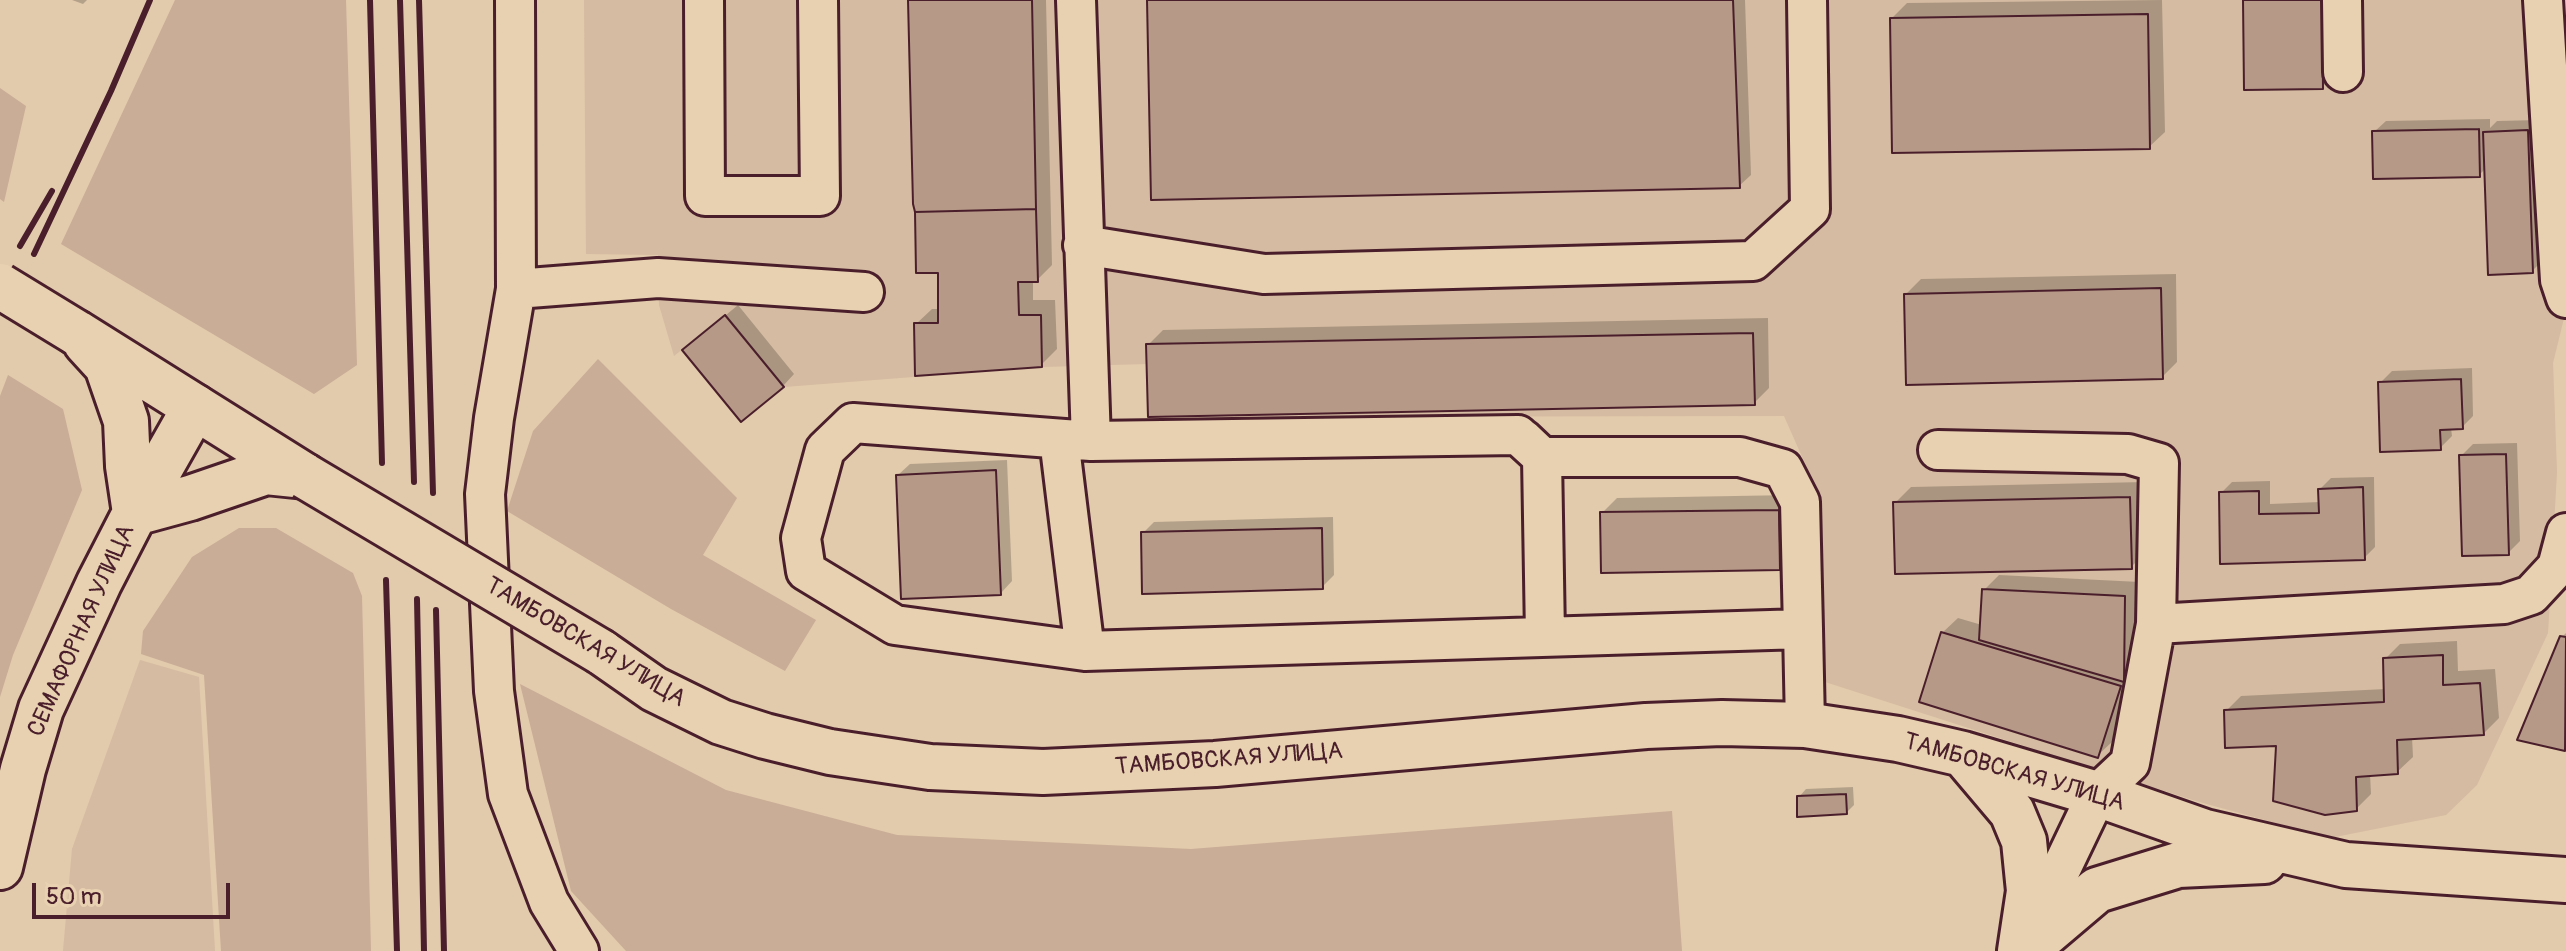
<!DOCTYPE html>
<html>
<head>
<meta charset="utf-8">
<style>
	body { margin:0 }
	#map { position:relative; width:2566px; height:951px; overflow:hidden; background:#e2caac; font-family:Pangolin,sans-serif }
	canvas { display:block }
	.scale { position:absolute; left:32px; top:883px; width:198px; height:36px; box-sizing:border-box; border:4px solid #4a1f2b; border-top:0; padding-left:10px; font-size:24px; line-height:28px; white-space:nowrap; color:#4a1f2b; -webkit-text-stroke:6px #e8d1b1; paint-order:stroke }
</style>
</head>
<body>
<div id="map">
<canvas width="2566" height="951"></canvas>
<div class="scale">50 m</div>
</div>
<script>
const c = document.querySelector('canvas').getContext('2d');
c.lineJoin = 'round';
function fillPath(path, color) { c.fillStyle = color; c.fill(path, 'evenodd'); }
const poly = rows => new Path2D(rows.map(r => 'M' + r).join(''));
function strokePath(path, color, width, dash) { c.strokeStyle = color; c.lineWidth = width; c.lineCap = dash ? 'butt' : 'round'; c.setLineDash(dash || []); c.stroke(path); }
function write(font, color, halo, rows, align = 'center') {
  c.font = font + ' Pangolin,sans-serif'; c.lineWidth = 6; c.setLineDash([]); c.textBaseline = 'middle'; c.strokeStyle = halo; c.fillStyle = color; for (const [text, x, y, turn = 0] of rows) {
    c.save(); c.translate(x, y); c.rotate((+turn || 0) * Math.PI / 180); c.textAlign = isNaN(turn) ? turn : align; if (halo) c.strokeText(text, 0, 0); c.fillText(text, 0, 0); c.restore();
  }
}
const built = poly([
	[584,0,2558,0,2566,310,2553,363,2557,472,2548,633,2477,785,2446,815,2330,838,2196,801,1822,681,1822,502,1784,416,1148,417,1146,364,1042,367,784,387,725,315,674,356,659,305,658,255,586,254],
	[140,660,199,677,215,951,63,951,72,849]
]);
const green = poly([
	[175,0,346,0,357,365,314,394,61,244],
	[0,88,26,106,4,202,0,199],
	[598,359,737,498,703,555,816,620,785,671,671,609,507,511,533,431],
	[8,375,63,409,82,490,13,655,0,697,0,396],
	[239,528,276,528,353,573,362,596,371,951,221,951,204,675,141,654,143,631,192,557],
	[520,684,726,790,897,835,1191,849,1672,811,1682,951,626,951,571,891]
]);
const shadow = poly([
	[72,0,87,0,83,4],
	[911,0,1046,0,1052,265,1037,280,1033,280,1033,300,1055,300,1057,349,1041,365,916,324,932,309,940,309,939,271],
	[1149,0,1745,0,1751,175,1739,186],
	[2162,0,2165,132,2149,147,1892,18,1907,3],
	[2245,0,2336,0,2337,72,2322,87],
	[2490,119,2490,128,2497,121,2539,120,2543,260,2532,271,2486,168,2479,175,2374,132,2386,121],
	[2176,274,2177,362,2162,377,1906,294,1921,279],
	[738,305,794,374,783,386,684,350],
	[1768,318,1769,388,1754,403,1148,345,1163,330],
	[2472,368,2473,416,2462,427,2451,428,2452,436,2440,448,2380,383,2392,371],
	[2517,443,2520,541,2508,553,2462,455,2473,444],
	[1007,460,1012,581,1001,593,898,475,910,464],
	[2374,477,2375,547,2364,558,2222,562,2221,493,2232,482,2270,481,2270,504,2320,502,2320,489,2331,478],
	[2145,482,2146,552,2131,567,1895,503,1911,487],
	[1793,495,1794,552,1779,568,1602,513,1617,498],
	[1333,517,1334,575,1322,587,1143,533,1154,522],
	[1999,575,2140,582,2135,670,2113,741,2097,756,1942,633,1958,618,1982,625,1984,590],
	[2566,633,2566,749,2565,749,2519,738,2562,637],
	[2457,641,2458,671,2495,669,2499,718,2484,733,2412,737,2413,757,2397,772,2370,774,2371,794,2356,809,2278,744,2226,711,2241,696,2386,689,2385,659,2400,644],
	[1853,787,1854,805,1846,813,1799,797,1806,789]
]);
const building = poly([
	[908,0,1032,0,1036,209,915,212,913,204,908,0],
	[1147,0,1733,0,1740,188,1151,200,1147,0],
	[2243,0,2322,0,2323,89,2244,90,2243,0],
	[2148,14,2150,149,1892,153,1890,18,2148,14],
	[2479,129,2480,177,2373,179,2372,131,2479,129],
	[2528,130,2533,273,2488,275,2483,132,2528,130],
	[1036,209,1038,282,1018,282,1019,315,1041,315,1042,367,915,376,914,323,938,323,938,273,916,273,915,212,1036,209],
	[2161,288,2163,379,1906,385,1904,294,2161,288],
	[725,315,784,387,741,422,682,350,725,315],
	[1753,333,1755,405,1148,417,1146,344,1753,333],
	[2461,379,2463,429,2440,430,2441,450,2380,452,2378,382,2461,379],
	[2506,454,2509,555,2462,556,2459,455,2506,454],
	[996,470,1001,595,901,599,896,475,996,470],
	[2363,487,2365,560,2220,564,2219,492,2259,491,2259,514,2319,513,2318,489,2363,487],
	[2130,497,2132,569,1895,574,1893,502,2130,497],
	[1779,510,1780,570,1601,573,1600,512,1779,510],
	[1322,528,1323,589,1142,594,1141,532,1322,528],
	[1982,589,2125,596,2124,682,1979,640,1982,589],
	[1941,632,2121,686,2098,758,1919,702,1941,632],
	[2560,636,2566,637,2565,751,2517,740,2560,636],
	[2443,655,2443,685,2480,683,2484,735,2397,740,2398,774,2356,777,2357,811,2325,815,2273,801,2276,746,2225,748,2224,710,2384,702,2383,658,2443,655],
	[1846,794,1847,814,1797,817,1797,796,1846,794]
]);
const minor = poly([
	[515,0,516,289,494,418,485,494,494,691,508,794,549,902,579,951],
	[704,0,705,196,820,196,818,0],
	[1076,0,1091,441],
	[2342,0,2343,72],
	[2543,0,2560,280,2566,298],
	[1083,245,1264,274,1753,261,1810,209,1807,0],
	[516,289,658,278,864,292],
	[1059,439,1085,651],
	[1523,439,1542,457,1545,636],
	[1938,450,2128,454,2159,463,2156,624],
	[1803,629,1085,651,895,625,806,571,801,538,825,450,853,423,1091,441,1518,435,1542,457,1740,457,1783,469,1800,502,1803,629,1805,725],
	[2030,934,2097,794,2130,763,2156,624,2504,604,2531,595,2557,567,2566,533]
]);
const major = poly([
	[195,407,305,476],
	[601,652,654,689,721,722,765,736,830,752,930,767,1043,772,1215,764,1646,726,1722,723,1805,725,1898,739,1963,754,2097,794,2205,832,2346,865,2566,880],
	[1963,754,2012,812,2024,841,2029,891,2020,951],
	[2025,951,2097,890,2178,865,2264,861]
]);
const highway = poly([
	[86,343,107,366,126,421,128,466,135,513],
	[135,513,190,498,266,472,305,476],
	[0,867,23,769,41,709,99,583,135,513,195,407,77,333]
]);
const rail = poly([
	[370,0,382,463],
	[400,0,414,482],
	[419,0,433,493],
	[20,246,52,191],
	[34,254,111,91,150,0],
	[386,580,397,951],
	[417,599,424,951],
	[436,610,444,951]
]);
const majorBridge = poly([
	[305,476,601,652]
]);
const highwayBridge = poly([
	[0,286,77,333]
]);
const streetNames = [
	["СЕМАФОРНАЯ УЛИЦА",82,631,-66],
	["ТАМБОВСКАЯ УЛИЦА",585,643,31],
	["ТАМБОВСКАЯ УЛИЦА",1229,760,-4],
	["ТАМБОВСКАЯ УЛИЦА",2014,773,16]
];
fillPath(built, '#d5bba1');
fillPath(green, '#c9ad96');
fillPath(shadow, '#0003');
fillPath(building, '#b79988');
strokePath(building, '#4a1f2b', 2);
strokePath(minor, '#4a1f2b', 44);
strokePath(major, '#4a1f2b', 50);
strokePath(highway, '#4a1f2b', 50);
strokePath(minor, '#e8d1b1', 38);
strokePath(major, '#e8d1b1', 44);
strokePath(highway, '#e8d1b1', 44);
strokePath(rail, '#4a1f2b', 6);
strokePath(majorBridge, '#4a1f2b', 50, []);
strokePath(highwayBridge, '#4a1f2b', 50, []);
strokePath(majorBridge, '#e8d1b1', 44);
strokePath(highwayBridge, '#e8d1b1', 44);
write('24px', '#4a1f2b', '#e8d1b1', streetNames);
</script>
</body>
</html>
